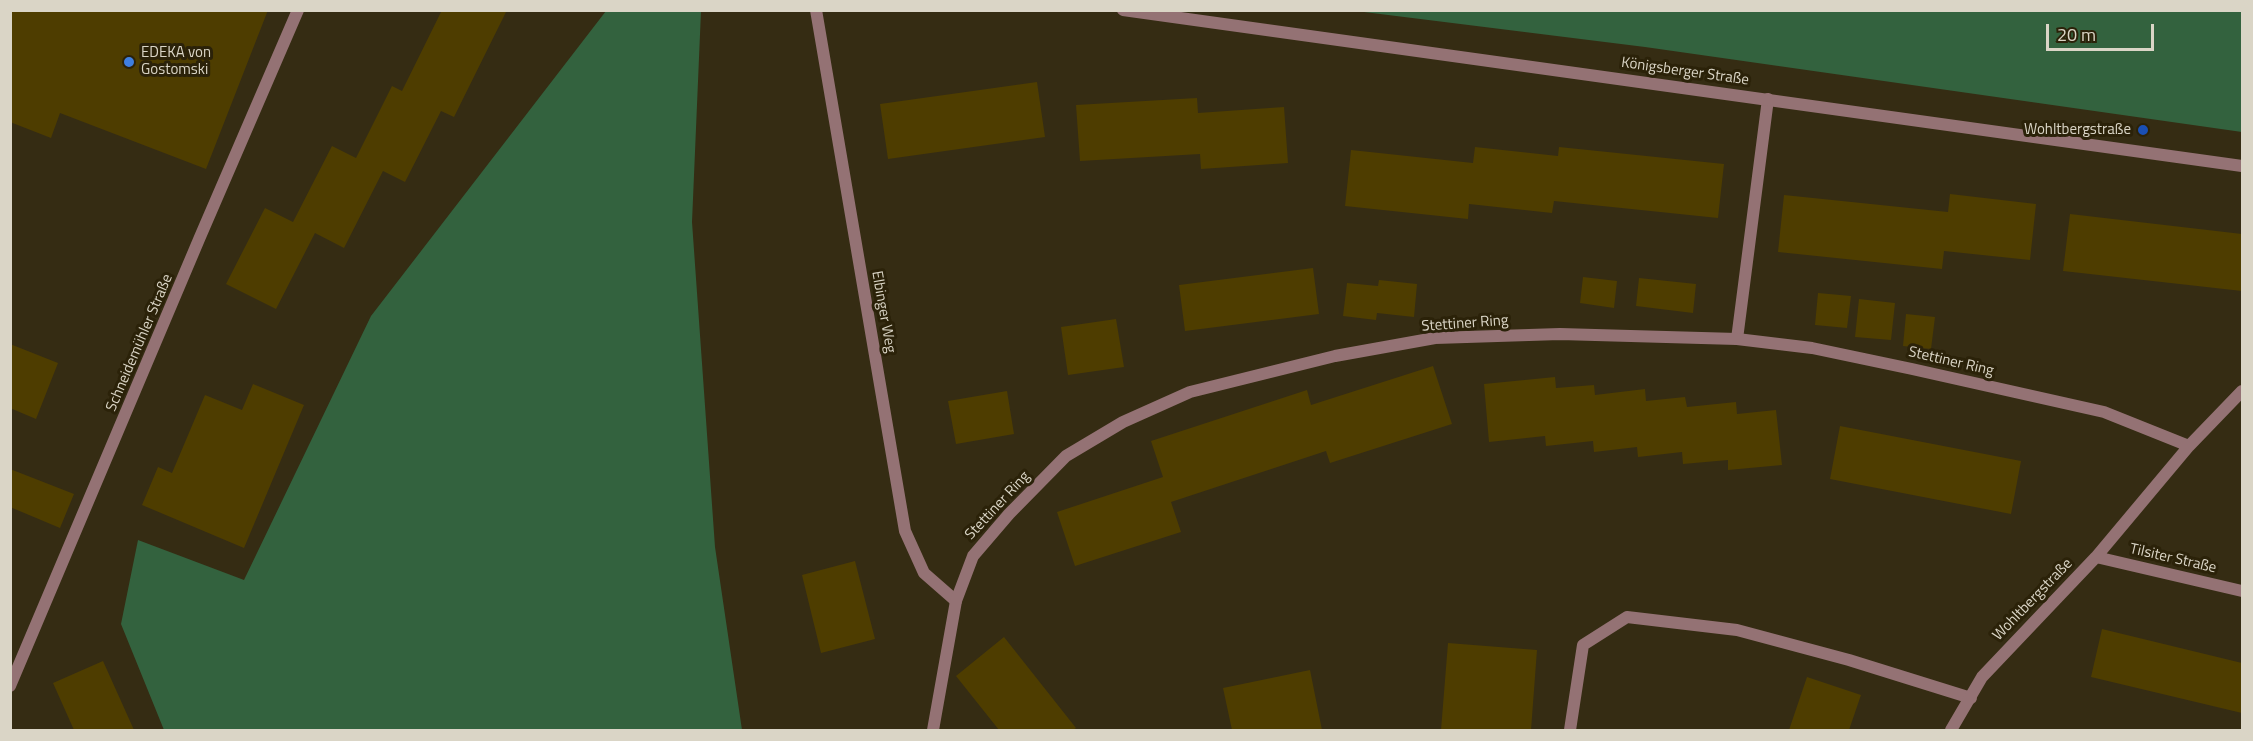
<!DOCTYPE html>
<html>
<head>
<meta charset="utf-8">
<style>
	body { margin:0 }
	#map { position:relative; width:2253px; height:741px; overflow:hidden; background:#352c13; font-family:"Titillium Web",sans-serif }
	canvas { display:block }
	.frame { position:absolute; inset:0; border:12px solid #dad5c6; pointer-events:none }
	.scale { position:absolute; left:2046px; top:24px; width:108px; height:27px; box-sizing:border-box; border:3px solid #dad5c6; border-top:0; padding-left:8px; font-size:18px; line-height:21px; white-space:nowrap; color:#dad5c6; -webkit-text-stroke:4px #2b2209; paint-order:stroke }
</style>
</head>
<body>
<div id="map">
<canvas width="2253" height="741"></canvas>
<div class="frame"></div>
<div class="scale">20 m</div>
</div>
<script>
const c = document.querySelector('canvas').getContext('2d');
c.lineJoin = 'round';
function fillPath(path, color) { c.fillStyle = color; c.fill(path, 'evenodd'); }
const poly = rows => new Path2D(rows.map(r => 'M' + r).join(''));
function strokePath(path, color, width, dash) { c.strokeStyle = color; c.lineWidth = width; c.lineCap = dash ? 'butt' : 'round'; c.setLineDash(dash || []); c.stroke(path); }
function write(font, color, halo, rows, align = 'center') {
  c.font = font + ' "Titillium Web",sans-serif'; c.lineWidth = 6; c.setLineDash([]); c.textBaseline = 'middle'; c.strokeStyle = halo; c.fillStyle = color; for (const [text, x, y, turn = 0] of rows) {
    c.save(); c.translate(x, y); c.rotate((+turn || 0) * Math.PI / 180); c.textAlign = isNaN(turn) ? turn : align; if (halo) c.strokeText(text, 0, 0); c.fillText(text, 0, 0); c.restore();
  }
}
const green = poly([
	[606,11,701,11,692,222,715,547,742,730,164,730,121,624,138,540,244,580,371,316],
	[1356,11,2242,11,2242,132,1645,47]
]);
const building = poly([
	[10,10,268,10,206,169,60,113,51,138,10,122],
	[442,10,507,10,454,117,441,111,405,182,383,171,344,248,315,233,276,309,226,284,265,208,293,222,332,146,356,158,392,86,402,91],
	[1037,82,1045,137,888,159,880,104],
	[1197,98,1198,113,1284,107,1288,163,1201,169,1200,154,1080,161,1076,105],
	[1475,147,1558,156,1559,147,1724,164,1718,218,1554,201,1552,213,1469,204,1468,219,1345,206,1351,150,1473,163],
	[1950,194,2036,204,2030,260,1944,251,1942,269,1778,252,1784,195,1948,212],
	[2070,214,2242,234,2242,291,2063,271],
	[1313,268,1319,314,1185,331,1179,285],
	[1583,277,1617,281,1614,308,1580,303],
	[1639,278,1696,284,1693,313,1636,306],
	[1379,280,1417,284,1414,317,1377,313,1376,320,1343,316,1347,283,1378,286],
	[1818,293,1851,296,1847,328,1815,325],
	[1859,299,1895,303,1891,340,1855,337],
	[1906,314,1935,317,1931,349,1903,346],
	[1116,319,1124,367,1068,375,1061,327],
	[10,344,58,363,36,419,10,408],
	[1433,366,1452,424,1330,463,1326,451,1171,502,1181,532,1075,566,1057,512,1163,477,1151,441,1307,390,1311,405],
	[1555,377,1556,388,1594,385,1595,395,1645,389,1646,401,1685,397,1687,407,1736,402,1737,414,1776,410,1782,465,1728,470,1728,460,1683,464,1682,452,1638,457,1637,447,1594,452,1593,441,1546,446,1545,436,1489,442,1484,384],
	[253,384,304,405,244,548,142,505,158,467,172,473,205,395,242,410],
	[1007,391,1014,434,956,444,948,401],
	[1840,426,2021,461,2011,514,1830,479],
	[10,469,74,494,60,528,10,507],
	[855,561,875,639,821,653,802,575],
	[2102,629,2242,663,2242,713,2091,677],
	[1004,637,1076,728,1073,730,999,730,956,676],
	[1448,643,1537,650,1531,730,1441,730],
	[103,661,134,730,74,730,53,683],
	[1310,670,1322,730,1232,730,1223,688],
	[1807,677,1861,695,1849,730,1789,730]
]);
const lane = poly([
	[816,10,905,531,924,573,956,601],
	[1737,339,1768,99],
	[1570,730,1583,645,1627,617,1737,630,1849,660,1971,698]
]);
const street = poly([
	[1123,10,2242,166],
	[2096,557,2242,591],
	[10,686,200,237,298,10],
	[933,730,956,601,973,556,1009,514,1066,456,1123,422,1190,392,1335,356,1435,338,1560,334,1737,339,1812,348,1912,369,2104,412,2189,446],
	[1951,730,1982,677,2096,557,2189,446,2242,391]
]);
const markers = [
	[129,62,6,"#3f7fe0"],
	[2143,130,6,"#1a4fb4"]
];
const poiNames = [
	["EDEKA von",141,53],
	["Gostomski",141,70],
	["Wohltbergstraße",2131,130,"right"]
];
const streetNames = [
	["Königsberger Straße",1685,72,8],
	["Elbinger Weg",883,312,80],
	["Stettiner Ring",1465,324,-4],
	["Schneidemühler Straße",140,343,-67],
	["Stettiner Ring",1951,362,13],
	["Stettiner Ring",998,506,-47],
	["Tilsiter Straße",2173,559,13],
	["Wohltbergstraße",2033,600,-46]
];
fillPath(green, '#33623e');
fillPath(building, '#4e3d00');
strokePath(lane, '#947274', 12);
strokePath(street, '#947274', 12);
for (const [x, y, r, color] of markers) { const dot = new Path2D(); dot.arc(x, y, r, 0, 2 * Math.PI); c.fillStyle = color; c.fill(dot); strokePath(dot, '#2b2209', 2); }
write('15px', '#dad5c6', '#2b2209', poiNames, 'left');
write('15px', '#dad5c6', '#2b2209', streetNames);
</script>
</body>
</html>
